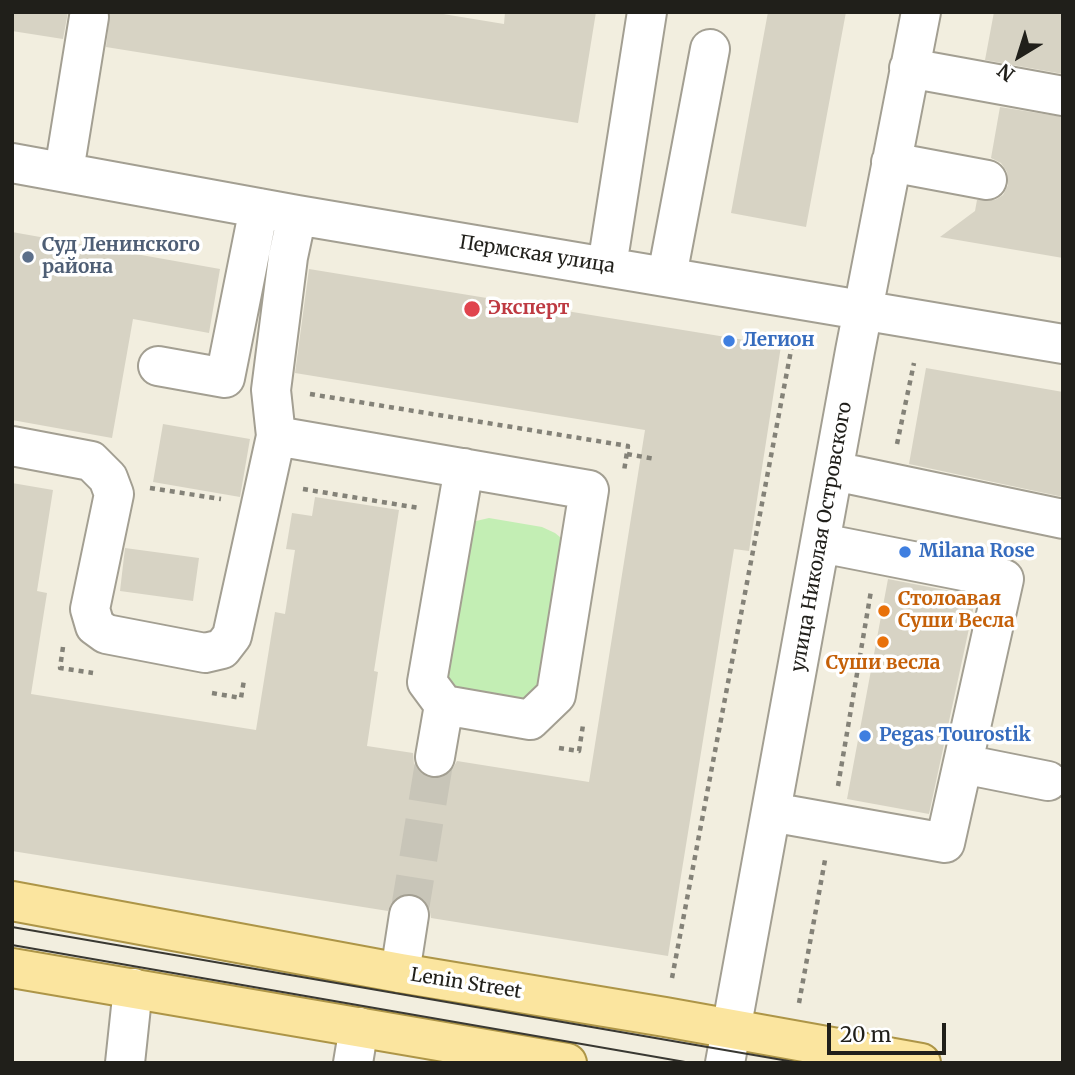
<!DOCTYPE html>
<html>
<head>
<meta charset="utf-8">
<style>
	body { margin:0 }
	#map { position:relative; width:1075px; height:1075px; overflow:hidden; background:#f2eedf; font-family:Merriweather,serif }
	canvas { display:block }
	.frame { position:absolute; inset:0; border:14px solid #201f1a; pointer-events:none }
	.north { position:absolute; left:984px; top:21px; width:70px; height:70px; -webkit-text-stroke:5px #fff; paint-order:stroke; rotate:218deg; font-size:19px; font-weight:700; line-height:28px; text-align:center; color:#201f1a }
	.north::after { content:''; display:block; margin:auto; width:24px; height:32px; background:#201f1a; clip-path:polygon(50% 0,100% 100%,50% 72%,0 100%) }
	.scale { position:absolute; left:827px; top:1023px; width:119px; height:32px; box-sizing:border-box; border:4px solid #201f1a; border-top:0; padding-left:9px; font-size:21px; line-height:24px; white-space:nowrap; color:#201f1a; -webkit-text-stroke:5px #fff; paint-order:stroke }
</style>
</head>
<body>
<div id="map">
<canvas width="1075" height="1075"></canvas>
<div class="frame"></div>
<div class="north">N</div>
<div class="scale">20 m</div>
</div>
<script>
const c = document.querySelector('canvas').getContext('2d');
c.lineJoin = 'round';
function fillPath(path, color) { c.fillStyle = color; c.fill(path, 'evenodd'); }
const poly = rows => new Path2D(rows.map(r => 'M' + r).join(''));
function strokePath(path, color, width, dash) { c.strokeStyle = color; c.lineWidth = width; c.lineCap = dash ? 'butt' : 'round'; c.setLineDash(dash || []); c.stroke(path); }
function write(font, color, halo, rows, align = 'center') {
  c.font = font + ' Merriweather,serif'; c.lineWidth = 7; c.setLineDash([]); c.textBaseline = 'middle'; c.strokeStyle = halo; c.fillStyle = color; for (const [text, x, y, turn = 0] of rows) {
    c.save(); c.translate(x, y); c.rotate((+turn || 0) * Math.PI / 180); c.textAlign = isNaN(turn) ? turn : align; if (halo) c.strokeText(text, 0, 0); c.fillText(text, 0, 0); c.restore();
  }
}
const green = poly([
	[489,518,542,527,555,533,566,542,548,678,527,702,461,695,449,684,443,671,467,532,476,521]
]);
const building = poly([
	[12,12,68,12,63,39,12,31],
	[110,12,431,12,504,24,505,12,596,12,578,123,106,47],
	[768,12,846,12,806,227,731,213],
	[994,12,1063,12,1063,74,985,60],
	[1000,107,1063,117,1063,258,940,237,975,211,977,200,995,200,1003,195,1008,185,1007,172,1001,163,991,158],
	[12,232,220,269,209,333,133,319,112,438,12,420],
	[309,269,781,346,749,551,734,549,668,956,431,918,429,906,422,898,413,894,400,895,392,902,388,911,12,851,12,483,53,490,37,591,47,593,31,694,256,730,275,612,285,614,295,550,286,549,292,513,312,516,315,497,399,510,374,671,378,672,367,746,413,753,414,764,421,773,432,779,442,778,451,771,457,761,589,782,645,430,295,373],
	[926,368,1063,392,1063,497,909,464],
	[163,424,250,439,240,497,153,482],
	[125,548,199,558,193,601,120,591],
	[888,579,976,596,929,814,847,799]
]);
const minorTunnel = poly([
	[409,915,435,757]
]);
const path = poly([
	[310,394,628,446,624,471],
	[897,444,914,363],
	[627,454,655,459],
	[150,488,221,499],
	[303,489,419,508],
	[63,647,60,668,93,673],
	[212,693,241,698,244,680],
	[559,748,579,751,583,725],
	[838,786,871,591],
	[672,978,793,340],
	[799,1003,825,860]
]);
const minor = poly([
	[909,68,1063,96],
	[891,162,987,180],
	[12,163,297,215,1063,344],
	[64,171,89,17],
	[297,215,288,257,271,390,276,436,589,490,556,695,530,720,444,705,427,682,464,468],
	[607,266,647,12],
	[667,276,710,49],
	[158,366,225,378,259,208],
	[12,446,91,461,108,478,114,494,90,609,95,626,106,634,205,653,222,649,232,636,276,436],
	[834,471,1063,519],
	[435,757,444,705],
	[963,764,1048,781],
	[771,812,945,843,1004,579,821,543],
	[400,973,409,915],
	[125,1063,133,988],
	[353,1063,359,1027],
	[725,1063,855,351,921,12]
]);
const major = poly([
	[12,901,400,973,665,1017,921,1063],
	[12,968,567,1063]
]);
const tram = poly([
	[12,927,800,1063],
	[12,945,691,1063]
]);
const markers = [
	[28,257,7,"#5c6f8a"],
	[472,309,9,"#e0444e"],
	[729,341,7,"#3f7fe0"],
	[905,552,7,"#3f7fe0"],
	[884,611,7,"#e8710a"],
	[883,642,7,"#e8710a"],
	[865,736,7,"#3f7fe0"]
];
const serviceNames = [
	["Суд Ленинского",42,246],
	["района",42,268]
];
const streetNames = [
	["Пермская улица",537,255,9],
	["улица Николая Островского",822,537,-80],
	["Lenin Street",466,984,9]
];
const healthNames = [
	["Эксперт",488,309]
];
const shopNames = [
	["Легион",743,341],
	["Milana Rose",919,552],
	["Pegas Tourostik",879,736]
];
const foodNames = [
	["Столоавая",898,600],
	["Суши Весла",898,622],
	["Суши весла",883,664,"center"]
];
fillPath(green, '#c3eeb4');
fillPath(building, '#d7d3c4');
strokePath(minorTunnel, '#c8c5b8', 38, [38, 19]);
strokePath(minor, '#a39f92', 42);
strokePath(major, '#ad9547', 42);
strokePath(path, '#848278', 4.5, [5, 5]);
strokePath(minor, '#fff', 38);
strokePath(major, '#fbe59f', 38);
strokePath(tram, '#393832', 2);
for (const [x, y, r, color] of markers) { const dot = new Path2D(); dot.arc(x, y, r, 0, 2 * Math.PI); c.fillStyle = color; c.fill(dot); strokePath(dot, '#fff', 2.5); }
write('bold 19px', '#4e5e75', '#fff', serviceNames, 'left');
write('19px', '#201f1a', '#fff', streetNames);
write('bold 19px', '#be3a42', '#fff', healthNames, 'left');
write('bold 19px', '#366cbe', '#fff', shopNames, 'left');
write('bold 19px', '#c56008', '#fff', foodNames, 'left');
</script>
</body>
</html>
